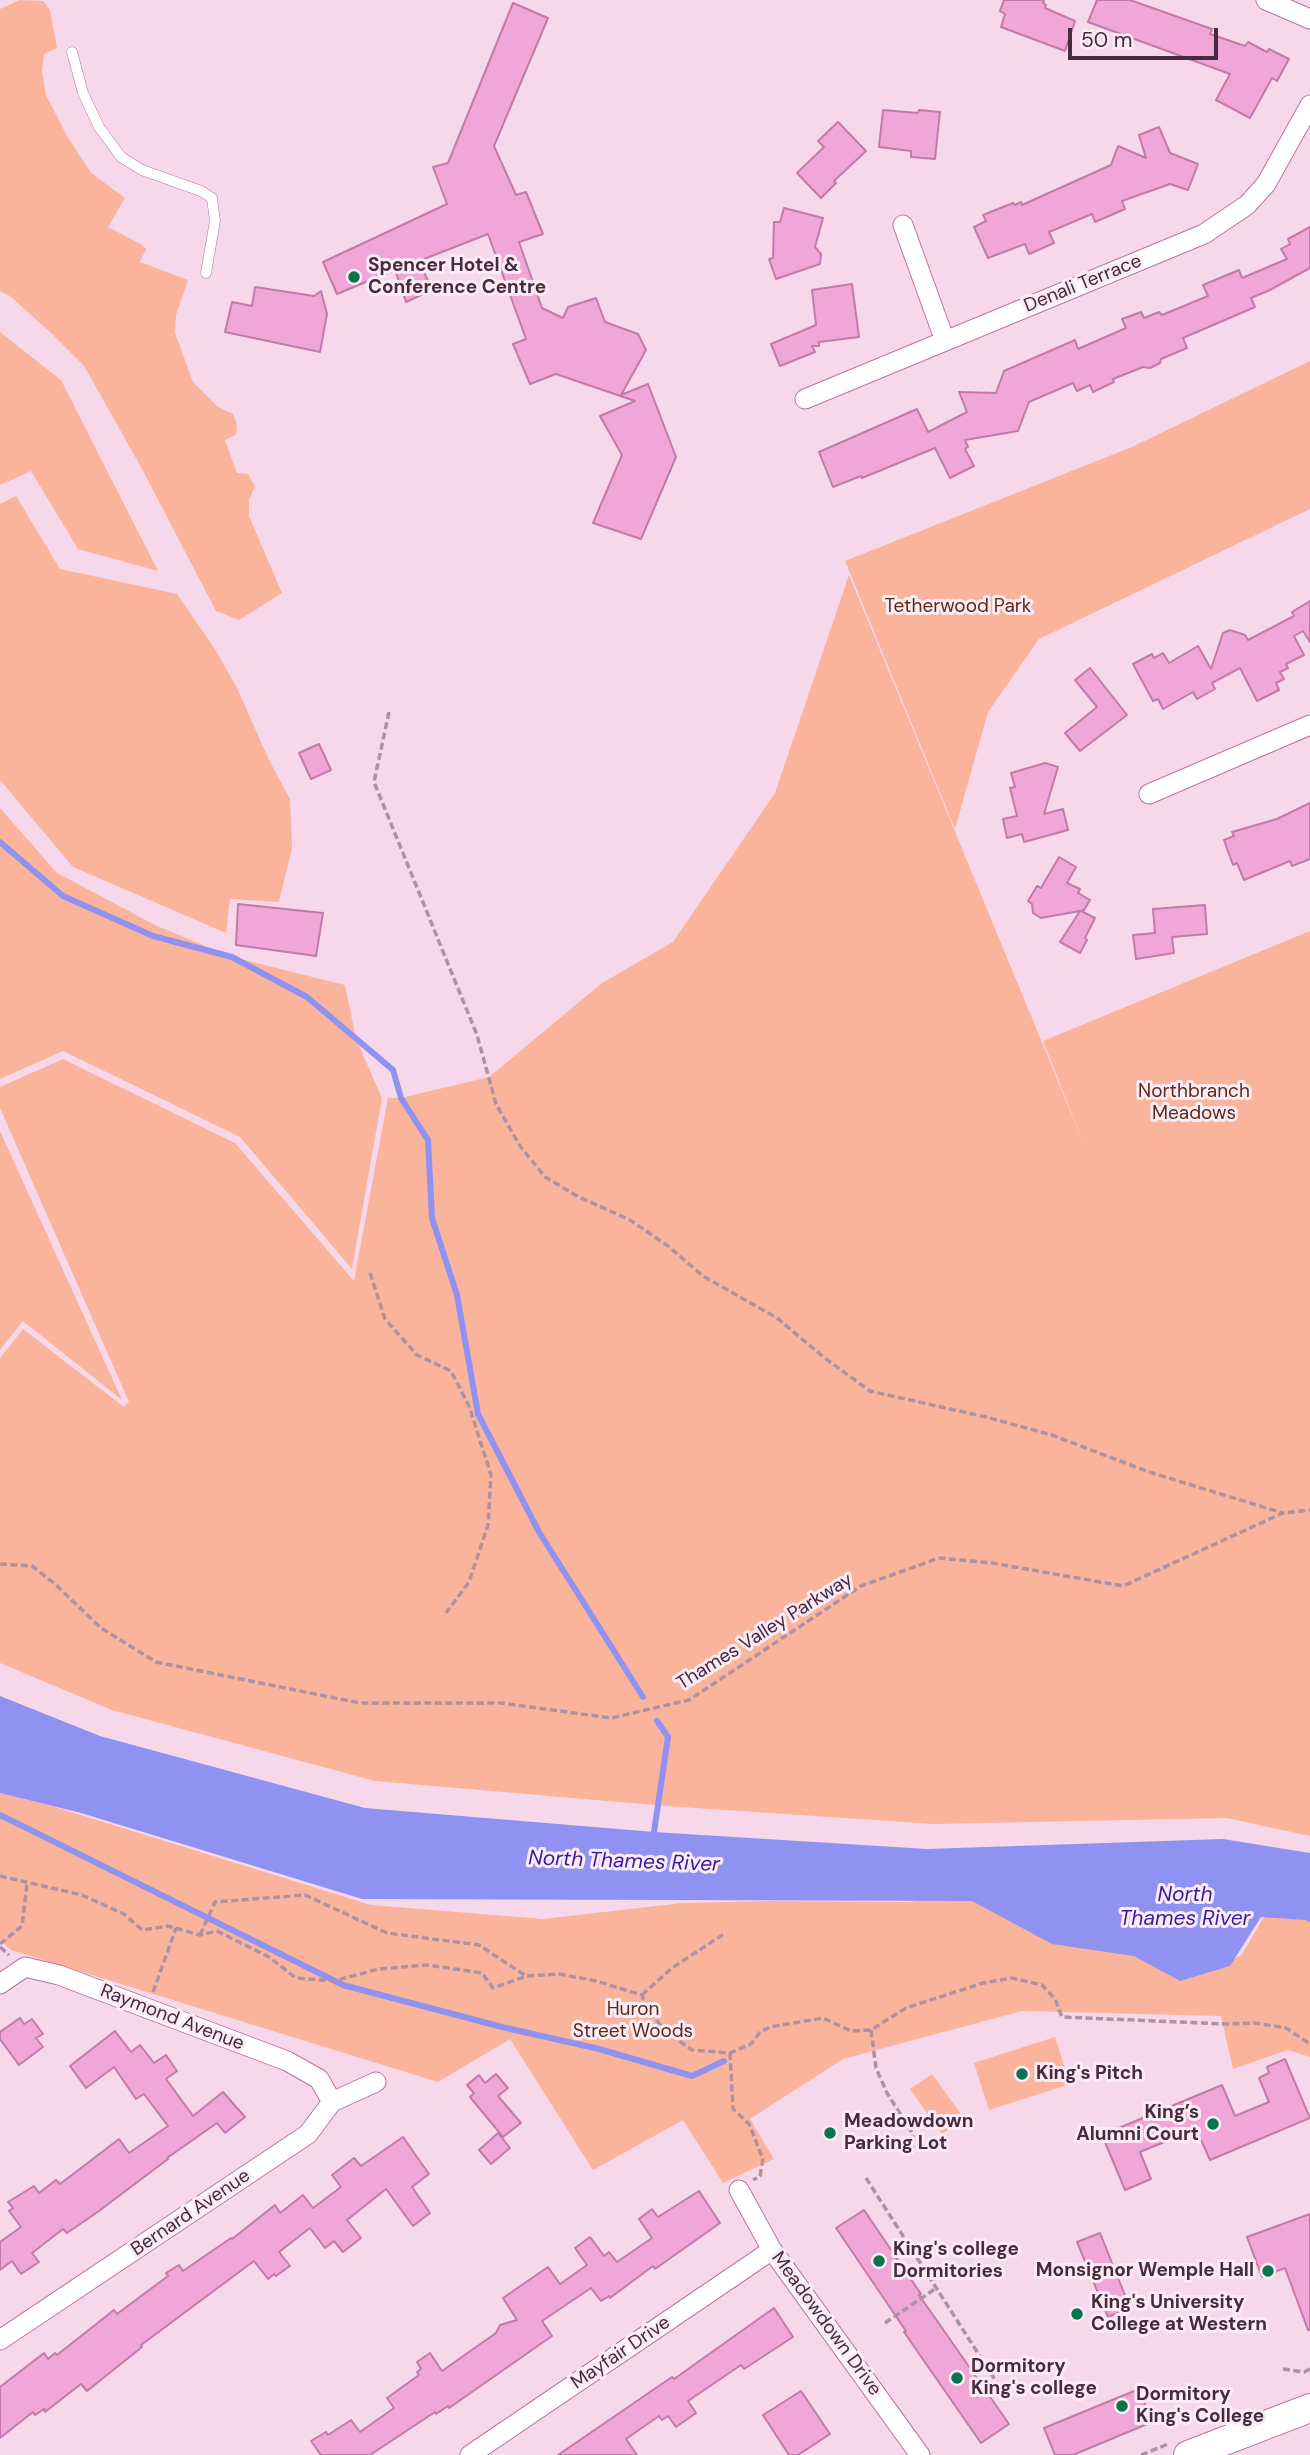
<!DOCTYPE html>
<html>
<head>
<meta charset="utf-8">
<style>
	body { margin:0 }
	#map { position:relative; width:1310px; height:2455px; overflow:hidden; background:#f7d8eb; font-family:"DM Sans",sans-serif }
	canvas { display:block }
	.scale { position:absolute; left:1068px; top:28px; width:150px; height:32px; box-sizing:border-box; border:4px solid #472a3d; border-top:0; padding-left:9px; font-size:21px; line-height:24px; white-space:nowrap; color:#472a3d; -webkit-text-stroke:5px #faebf4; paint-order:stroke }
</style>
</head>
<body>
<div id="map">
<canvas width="1310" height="2455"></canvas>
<div class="scale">50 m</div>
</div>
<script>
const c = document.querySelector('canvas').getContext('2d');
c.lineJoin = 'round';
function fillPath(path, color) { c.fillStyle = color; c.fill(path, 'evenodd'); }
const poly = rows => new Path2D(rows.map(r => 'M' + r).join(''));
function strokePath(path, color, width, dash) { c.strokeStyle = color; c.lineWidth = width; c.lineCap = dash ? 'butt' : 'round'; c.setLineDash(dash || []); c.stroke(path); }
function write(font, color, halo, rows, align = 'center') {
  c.font = font + ' "DM Sans",sans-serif'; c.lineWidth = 6; c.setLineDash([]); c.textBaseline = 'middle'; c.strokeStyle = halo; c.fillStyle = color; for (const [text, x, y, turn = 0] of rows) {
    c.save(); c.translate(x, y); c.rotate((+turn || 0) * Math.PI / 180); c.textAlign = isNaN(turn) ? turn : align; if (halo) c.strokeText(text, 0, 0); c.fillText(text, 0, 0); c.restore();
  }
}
const green = poly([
	[20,0,43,1,50,10,57,48,44,54,42,71,46,95,67,136,91,173,125,198,108,227,141,244,146,249,140,262,188,280,176,315,175,333,193,382,218,407,233,414,236,421,237,430,235,435,225,440,237,473,248,474,255,486,249,500,249,516,282,593,239,620,216,611,141,467,84,366,49,331,10,296,0,291,0,9],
	[0,332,61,380,158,571,78,549,31,471,0,485],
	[1310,361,1310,509,1039,639,988,712,955,829,845,561,1132,447],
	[16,496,60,569,177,594,215,649,237,688,269,760,290,799,292,848,279,902,230,899,226,933,73,867,0,780,0,504],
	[849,575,1086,1149,1043,1041,1310,931,1310,1836,1227,1818,934,1824,666,1806,375,1781,112,1710,0,1663,0,1358,23,1329,124,1407,129,1402,0,1108,0,1087,63,1059,235,1143,354,1281,388,1098,401,1098,489,1077,602,983,673,942,775,793],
	[0,808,57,873,157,926,232,957,345,985,356,1039,382,1098,352,1269,240,1137,63,1051,0,1079],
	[0,1131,122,1400,23,1321,0,1350],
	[0,1793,52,1806,371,1905,543,1919,682,1903,766,1901,909,1902,978,1891,1139,1947,1187,1972,1241,1956,1268,1910,1310,1910,1310,2057,1288,2050,1233,2069,1221,2016,1022,2011,843,2059,750,2119,774,2159,723,2183,683,2120,593,2170,510,2039,438,2082,11,1950,0,1940],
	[1055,2037,1070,2084,989,2110,974,2063],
	[932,2074,964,2118,942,2134,910,2089]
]);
const water = poly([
	[0,1696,100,1736,365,1808,654,1832,927,1849,1223,1839,1310,1853,1310,1922,1305,1920,1261,1917,1230,1966,1180,1981,1134,1956,1052,1944,972,1901,362,1899,81,1813,0,1793]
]);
const stream = poly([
	[0,842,63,896,153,936,232,957,307,997,393,1070,401,1098,428,1140,432,1218,457,1295,478,1414,539,1532,643,1697],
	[0,1815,343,1985,502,2027,599,2049,692,2076,724,2061],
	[654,1832,668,1737,657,1721]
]);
const building = poly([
	[1004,0,1044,0,1043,3,1046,5,1045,8,1075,21,1065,51,1001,27,1005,14,1000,11,1004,0],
	[1097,0,1130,0,1212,29,1210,34,1245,46,1248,42,1267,52,1269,49,1289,59,1277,81,1272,78,1250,118,1216,100,1230,74,1088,22,1097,0],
	[513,3,548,18,494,146,516,195,526,192,543,234,519,242,542,308,563,318,568,307,596,298,605,322,638,334,646,350,621,395,648,384,676,457,641,539,593,523,622,455,600,416,635,401,556,374,530,384,513,344,526,339,488,234,419,261,432,290,406,302,395,270,337,294,323,262,447,204,433,167,448,163,513,3],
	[883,110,918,113,919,110,940,112,935,159,911,157,911,151,879,147,883,110],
	[838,122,866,151,834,181,836,183,821,198,797,173,824,147,818,141,838,122],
	[1159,127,1170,153,1198,164,1188,190,1170,184,1122,201,1125,209,1095,222,1092,214,1049,232,1054,243,1029,254,1025,244,988,258,974,227,986,221,983,215,1013,203,1015,205,1021,202,1022,205,1111,165,1118,146,1146,158,1139,135,1159,127],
	[784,208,823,218,815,247,821,254,820,264,776,279,769,259,773,258,774,222,780,222,784,208],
	[1310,227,1310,268,1270,290,1251,298,1255,307,1183,338,1187,348,1161,359,1160,363,1150,368,1143,367,1113,379,1114,382,1093,392,1090,385,1077,391,1073,383,1029,402,1018,431,965,440,968,447,965,449,974,466,950,478,935,448,862,478,861,476,833,487,819,452,917,409,928,432,967,412,959,392,996,393,1004,371,1075,340,1078,349,1126,328,1122,319,1141,312,1144,318,1159,312,1162,315,1208,296,1203,285,1239,270,1242,278,1287,259,1281,249,1290,244,1288,239,1310,227],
	[852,284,859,337,819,342,819,346,812,346,815,352,780,366,771,344,816,325,812,290,852,284],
	[255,287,314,296,321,291,327,314,320,352,225,332,232,302,252,306,255,287],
	[1310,601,1310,642,1303,631,1294,636,1304,655,1286,664,1288,668,1280,672,1284,679,1276,683,1279,690,1257,701,1240,668,1212,683,1215,689,1197,699,1193,692,1163,709,1158,699,1153,701,1133,664,1152,654,1154,658,1163,653,1169,663,1198,646,1211,669,1223,633,1230,630,1245,635,1248,640,1294,616,1292,612,1310,601],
	[1090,668,1127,715,1080,751,1065,733,1097,707,1075,680,1090,668],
	[319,744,331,770,311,779,299,753,319,744],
	[1045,763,1058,767,1044,814,1063,809,1068,830,1024,842,1022,834,1007,838,1003,819,1017,816,1010,788,1015,787,1011,773,1045,763],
	[1310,803,1310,859,1292,866,1290,861,1244,880,1237,863,1233,865,1224,840,1234,836,1232,832,1277,819,1310,803],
	[1059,857,1076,867,1067,883,1080,889,1078,893,1090,900,1084,910,1081,911,1095,918,1085,938,1087,940,1080,953,1060,942,1080,911,1041,918,1033,913,1032,904,1028,901,1037,886,1041,888,1059,857],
	[238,904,323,913,316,956,236,945,238,904],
	[1205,905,1207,934,1172,937,1174,953,1136,959,1133,935,1155,933,1153,909,1205,905],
	[20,2018,24,2024,32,2019,43,2034,36,2038,43,2047,19,2065,0,2039,0,2032,20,2018],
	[115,2031,131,2052,140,2045,154,2063,166,2055,177,2071,166,2079,193,2116,223,2092,245,2117,225,2133,217,2123,167,2158,168,2159,99,2211,67,2233,63,2229,32,2253,39,2262,21,2274,12,2261,0,2270,0,2242,21,2227,9,2211,13,2208,8,2202,34,2186,39,2193,56,2180,60,2184,119,2139,129,2153,168,2126,144,2094,136,2099,114,2067,86,2088,70,2066,115,2031],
	[1285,2059,1310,2118,1210,2160,1196,2129,1140,2152,1151,2179,1125,2190,1102,2135,1222,2085,1235,2116,1269,2102,1259,2078,1269,2073,1267,2067,1285,2059],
	[496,2074,508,2088,498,2096,521,2123,503,2137,470,2097,474,2093,467,2085,479,2075,485,2083,496,2074],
	[498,2133,510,2148,491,2164,479,2150,498,2133],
	[403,2137,429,2174,412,2187,430,2213,413,2226,386,2189,347,2220,361,2238,343,2252,334,2241,325,2248,310,2228,279,2252,290,2266,276,2276,274,2274,268,2279,254,2261,141,2345,142,2347,87,2391,81,2384,45,2412,44,2409,35,2415,33,2412,0,2438,0,2387,44,2353,48,2359,55,2353,57,2355,114,2310,117,2314,168,2276,166,2273,179,2265,183,2271,231,2238,232,2239,275,2205,280,2213,303,2195,313,2208,341,2187,332,2175,354,2158,361,2166,403,2137],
	[699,2191,720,2223,655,2269,653,2266,610,2298,609,2296,601,2301,591,2288,542,2321,552,2336,449,2408,448,2406,436,2414,435,2412,370,2455,321,2455,311,2441,326,2432,328,2435,351,2420,360,2432,394,2408,387,2398,419,2375,417,2372,421,2369,417,2362,430,2353,442,2371,496,2333,500,2325,517,2320,503,2298,548,2267,560,2284,587,2265,575,2248,590,2237,604,2256,609,2252,617,2262,652,2238,639,2219,652,2209,658,2217,699,2191],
	[864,2210,921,2294,919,2295,1009,2424,981,2443,904,2332,906,2331,836,2228,864,2210],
	[1310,2214,1310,2330,1308,2330,1285,2268,1262,2277,1247,2237,1310,2214],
	[1100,2233,1130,2308,1108,2317,1077,2242,1100,2233],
	[774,2308,793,2337,744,2369,741,2365,688,2401,696,2413,676,2427,668,2416,662,2420,659,2416,626,2439,637,2455,558,2455,669,2379,672,2377,674,2379,774,2308],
	[1139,2389,1152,2422,1073,2455,1055,2455,1044,2428,1139,2389],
	[801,2391,830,2434,798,2455,789,2455,763,2415,801,2391]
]);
const path = poly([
	[389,712,374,782,477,1035,496,1104,520,1146,545,1177,579,1197,630,1220,668,1246,703,1276,777,1318,826,1359,870,1391,986,1417,1052,1435,1149,1472,1283,1513],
	[370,1273,385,1319,417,1355,451,1371,469,1406,491,1475,488,1525,469,1582,446,1613],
	[0,1564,32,1566,55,1584,101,1628,156,1662,360,1703,501,1703,611,1718,689,1700,861,1586,939,1558,992,1563,1123,1586,1283,1513,1310,1510],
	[0,1876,82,1895,124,1914,142,1930,168,1926,200,1935,217,1931,269,1957,296,1978,334,1981,379,1969,427,1965,482,1973,493,1988,527,1976,559,1974,596,1981,642,1995,645,2004,664,2030,692,2050,730,2053,751,2044,760,2032,770,2027,823,2018,851,2031,871,2030,906,2008,983,1983,1012,1978,1042,1985,1055,1999,1062,2017,1226,2024,1255,2023,1286,2028,1310,2044],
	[200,1935,215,1902,305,1895,387,1933,479,1945,526,1976],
	[0,1944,22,1926,27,1883],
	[0,1947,9,1955],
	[153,1992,176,1928],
	[642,1995,672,1968,724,1934],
	[871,2030,876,2068,887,2093,913,2134,914,2145,910,2148],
	[730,2053,733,2109,749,2124,763,2159,760,2176,753,2180],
	[866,2178,1006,2397],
	[885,2323,935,2289],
	[1283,2369,1304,2372,1310,2369],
	[1141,2455,1168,2444]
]);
const lane = poly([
	[72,52,83,93,99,127,121,157,142,170,201,191,212,198,215,221,206,273]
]);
const street = poly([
	[1266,0,1310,19],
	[903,225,945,341],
	[805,399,1204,234,1247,205,1266,184,1310,105],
	[1149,794,1310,725],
	[0,1984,25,1967,59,1975,287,2061,319,2079,332,2102],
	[739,2190,772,2250,920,2455],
	[0,2340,308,2134,332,2102,376,2082],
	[470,2455,772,2250]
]);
const secondary = poly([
	[1188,2455,1310,2408]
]);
const markers = [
	[354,277,7,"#09744d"],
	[1022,2074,7,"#09744d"],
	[1213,2124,7,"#09744d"],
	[830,2133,7,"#09744d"],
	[879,2261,7,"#09744d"],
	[1268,2271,7,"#09744d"],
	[1077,2314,7,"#09744d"],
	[957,2378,7,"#09744d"],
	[1122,2406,7,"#09744d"]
];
const poiNames = [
	["Spencer Hotel &",368,266],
	["Conference Centre",368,288],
	["King's Pitch",1036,2074],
	["King’s",1199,2113,"right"],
	["Alumni Court",1199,2135,"right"],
	["Meadowdown",844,2122],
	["Parking Lot",844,2144],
	["King's college",893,2250],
	["Dormitories",893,2272],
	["Monsignor Wemple Hall",1254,2271,"right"],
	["King's University",1091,2303],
	["College at Western",1091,2325],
	["Dormitory",971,2367],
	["King's college",971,2389],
	["Dormitory",1136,2395],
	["King's College",1136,2417]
];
const streetNames = [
	["Denali Terrace",1083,284,-22],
	["Thames Valley Parkway",765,1632,-32],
	["Raymond Avenue",172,2018,21],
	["Bernard Avenue",191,2213,-34],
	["Meadowdown Drive",826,2324,54],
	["Mayfair Drive",621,2353,-34]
];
const parkNames = [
	["Tetherwood Park",958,607],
	["Northbranch",1194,1092],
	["Meadows",1194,1114],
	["Huron",633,2010],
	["Street Woods",633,2032]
];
const waterNames = [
	["North Thames River",624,1862,2],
	["North",1185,1895],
	["Thames River",1185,1919]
];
fillPath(green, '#f9b49b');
fillPath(water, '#8f92f0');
strokePath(stream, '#8f92f0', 6);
fillPath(building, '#f0a6d6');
strokePath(building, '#c27ba9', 2);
strokePath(lane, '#ba74a2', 11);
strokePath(street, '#ba74a2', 21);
strokePath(secondary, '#ba74a2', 30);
strokePath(path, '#af91a4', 3.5, [7, 3.5]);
strokePath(lane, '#fff', 10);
strokePath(street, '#fff', 19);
strokePath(secondary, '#fff', 28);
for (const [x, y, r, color] of markers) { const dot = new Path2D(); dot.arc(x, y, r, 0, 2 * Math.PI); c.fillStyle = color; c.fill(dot); strokePath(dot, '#faebf4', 2.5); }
write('bold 19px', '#472a3d', '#faebf4', poiNames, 'left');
write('19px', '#472a3d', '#faebf4', streetNames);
write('19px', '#5c2a17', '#faebf4', parkNames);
write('italic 21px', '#391aa5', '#faebf4', waterNames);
</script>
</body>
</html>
